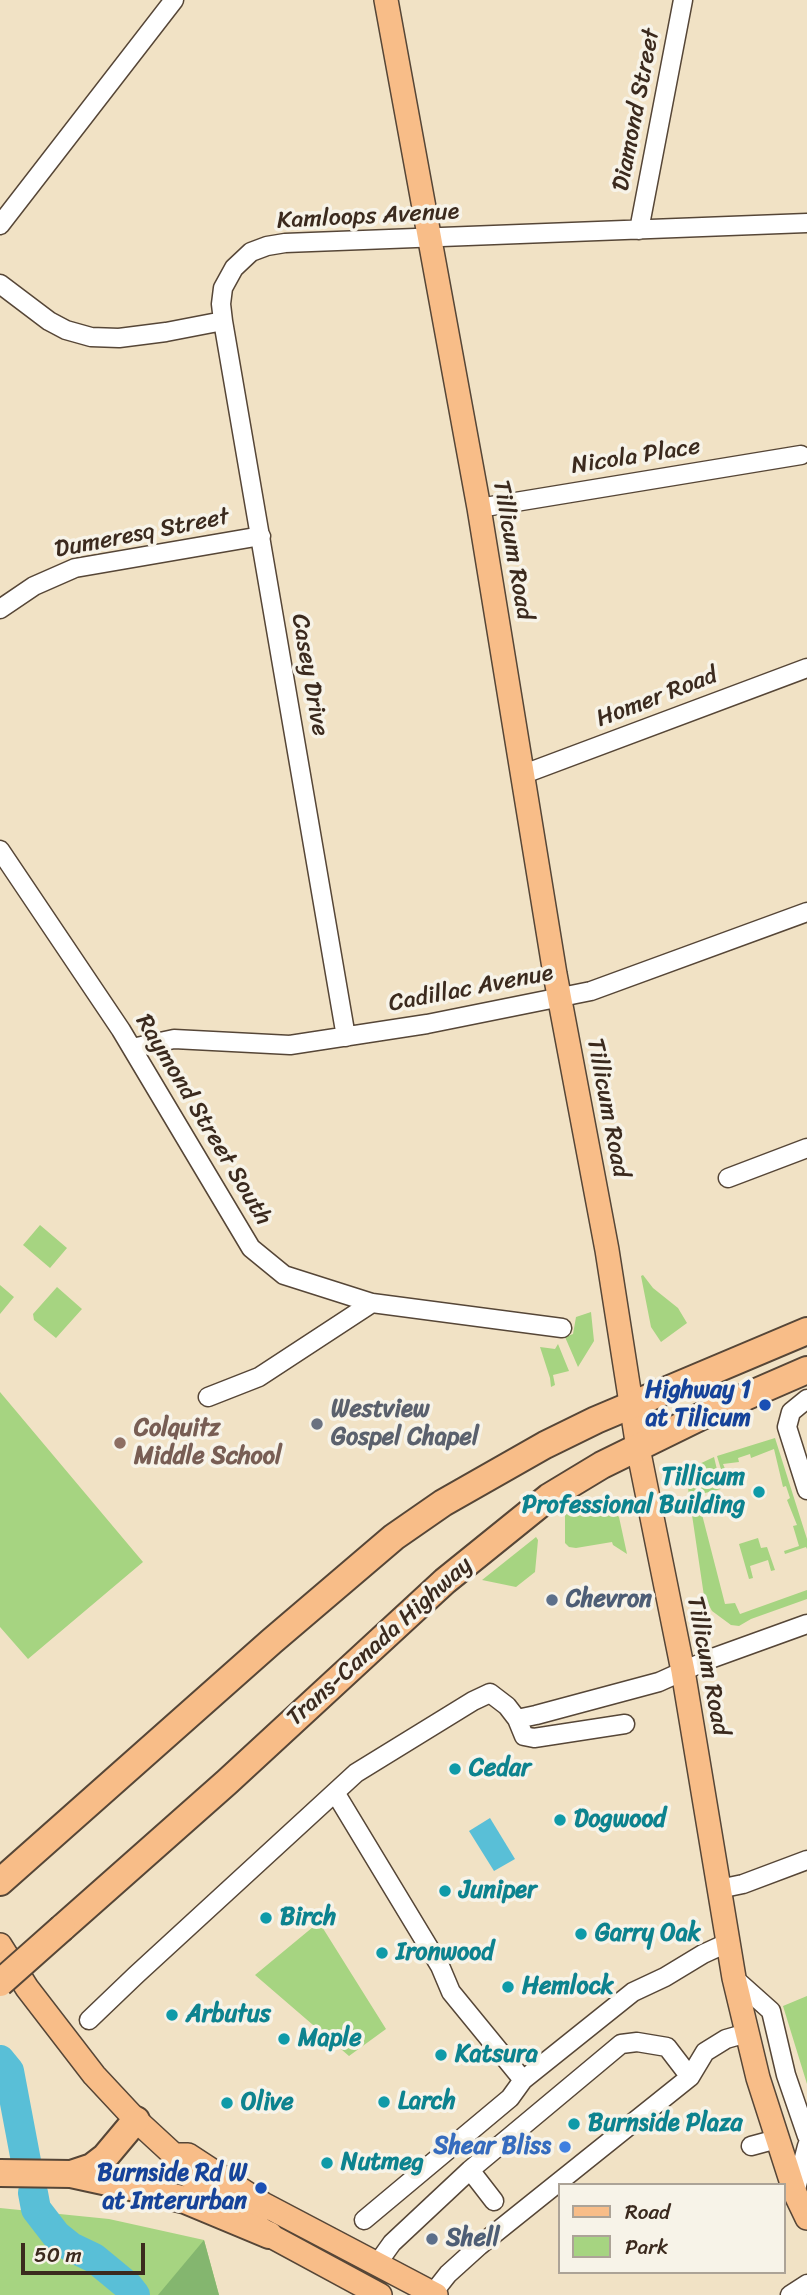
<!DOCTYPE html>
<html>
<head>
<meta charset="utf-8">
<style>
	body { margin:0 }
	#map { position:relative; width:807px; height:2295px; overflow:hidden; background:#f1e2c5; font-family:Sriracha,sans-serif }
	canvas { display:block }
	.legend { position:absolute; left:558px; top:2183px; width:228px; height:91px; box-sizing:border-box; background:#f7f3e8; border:2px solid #aca397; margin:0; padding:9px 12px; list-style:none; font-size:21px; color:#3b2a1e }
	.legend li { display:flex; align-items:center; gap:14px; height:35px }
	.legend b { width:35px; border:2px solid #aca397 }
	.scale { position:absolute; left:21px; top:2243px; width:124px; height:32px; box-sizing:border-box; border:4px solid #3b2a1e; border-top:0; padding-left:9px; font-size:21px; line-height:24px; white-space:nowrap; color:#3b2a1e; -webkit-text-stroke:5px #f7f3e8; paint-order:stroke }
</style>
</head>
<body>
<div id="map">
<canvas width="807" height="2295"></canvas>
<ul class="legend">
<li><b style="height:9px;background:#f8bd88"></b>Road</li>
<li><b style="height:19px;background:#a6d481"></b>Park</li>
</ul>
<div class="scale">50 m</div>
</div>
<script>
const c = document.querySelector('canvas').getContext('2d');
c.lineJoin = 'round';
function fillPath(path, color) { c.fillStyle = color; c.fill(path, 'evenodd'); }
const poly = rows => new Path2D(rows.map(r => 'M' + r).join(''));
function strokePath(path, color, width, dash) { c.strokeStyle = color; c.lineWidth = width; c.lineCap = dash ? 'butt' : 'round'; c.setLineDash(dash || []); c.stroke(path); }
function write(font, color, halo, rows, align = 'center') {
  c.font = font + ' Sriracha,sans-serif'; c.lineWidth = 7; c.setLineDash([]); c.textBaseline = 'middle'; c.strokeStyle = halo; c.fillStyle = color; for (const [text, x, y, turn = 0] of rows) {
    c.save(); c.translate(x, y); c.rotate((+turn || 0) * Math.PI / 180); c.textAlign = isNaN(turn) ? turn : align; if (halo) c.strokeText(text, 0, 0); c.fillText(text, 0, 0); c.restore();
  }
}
const green = poly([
	[40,1225,67,1248,50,1268,23,1245],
	[643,1275,653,1288,678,1308,687,1323,661,1342,651,1327,641,1276],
	[0,1285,14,1297,0,1314],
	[57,1287,82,1309,56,1338,34,1320,33,1314],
	[591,1312,594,1341,578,1367,565,1337,573,1334,576,1317],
	[558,1344,569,1371,553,1375,555,1385,551,1387,550,1378,540,1347,555,1349],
	[0,1392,143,1562,28,1659,0,1627],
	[775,1438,807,1539,807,1549,806,1547,785,1554,784,1551,799,1546,793,1526,797,1525,787,1500,790,1498,786,1486,783,1487,774,1449,751,1458,750,1454,738,1458,739,1462,723,1464,731,1483,728,1484,723,1476,717,1456],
	[714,1457,719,1478,713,1479,714,1484,724,1484,725,1488,697,1495,725,1604,735,1603,740,1614,807,1590,807,1599,751,1619,739,1626,731,1625,712,1611,704,1596,688,1488,695,1466],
	[599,1498,599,1506,608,1507,619,1517,627,1554,613,1545,612,1542,576,1548,569,1547,565,1543,565,1515,589,1500],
	[536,1537,538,1540,535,1572,516,1587,482,1580],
	[758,1538,761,1548,767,1547,775,1570,771,1571,768,1560,750,1566,753,1578,749,1579,739,1544],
	[319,1922,386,2029,349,2056,255,1975],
	[807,1996,807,2084,783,2006],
	[0,2208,109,2219,204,2240,219,2295,0,2295]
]);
const forest = poly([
	[204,2240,219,2295,158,2295]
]);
const water = poly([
	[490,1818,515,1859,494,1871,469,1831]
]);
const river = poly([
	[0,2060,9,2071,26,2161],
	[33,2193,36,2209,56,2235,71,2247,94,2258,128,2286,135,2295]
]);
const minor = poly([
	[0,225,174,0],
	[639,230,683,0],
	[0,284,49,321,66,330,91,337,119,338,166,332,223,321],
	[479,508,801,455],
	[0,609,34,586,75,568,261,536],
	[524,774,807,668],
	[0,850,121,1030,251,1248,284,1275,372,1303,562,1328],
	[346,1037,223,321,221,304,223,288,234,268,251,252,267,246,285,243,807,223],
	[132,1048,174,1039,290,1045,427,1024,591,991,807,912],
	[728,1178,807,1148],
	[208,1397,259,1377,372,1303],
	[807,1399,791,1412,787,1427,807,1490],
	[517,1719,524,1736,534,1738,625,1724],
	[336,1794,440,1966,451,1992,523,2080],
	[719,1889,743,1884,807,1860],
	[734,1978,771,2011,786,2075,807,2136],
	[89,2020,136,1975,356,1773,473,1701,490,1693,507,1706,517,1719,536,1715,659,1682,710,1659,807,1624],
	[751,2146,777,2139],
	[795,2193,807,2146],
	[494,2201,470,2170,621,2044,637,2042,667,2047,690,2077],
	[364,2220,510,2098,523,2080,633,1992,665,1977,703,1954,727,1943],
	[377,2264,392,2243,470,2170],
	[433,2293,448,2274,479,2246,690,2077,705,2052,726,2039,747,2033],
	[790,2295,807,2284]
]);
const major = poly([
	[386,0,479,508,555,974,607,1250,638,1448,683,1671,734,1978,758,2078,795,2193,807,2218],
	[0,1945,27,1988,94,2075,136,2120,174,2155,188,2155,263,2204,436,2295],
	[174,2155,178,2168,269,2235,380,2295]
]);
const highway = poly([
	[0,1882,272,1641,394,1537,443,1503,545,1445,596,1420,807,1331],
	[62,1928,227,1782,445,1581,549,1497,602,1465,708,1413,807,1370],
	[0,2173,71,2174,140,2189,185,2200,269,2235],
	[71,2174,92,2167,105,2157,136,2120]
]);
const highwayBridge = poly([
	[0,1983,62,1928]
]);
const markers = [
	[765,1405,7,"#1a4fb4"],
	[317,1424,7,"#6b7280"],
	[120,1443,7,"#8d6e63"],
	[759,1492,7,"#0f9aa8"],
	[552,1600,7,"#5c6f8a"],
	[455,1769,7,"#0f9aa8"],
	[560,1820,7,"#0f9aa8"],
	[445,1891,7,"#0f9aa8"],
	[266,1918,7,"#0f9aa8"],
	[581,1934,7,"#0f9aa8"],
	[382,1953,7,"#0f9aa8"],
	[508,1987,7,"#0f9aa8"],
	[172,2015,7,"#0f9aa8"],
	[284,2039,7,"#0f9aa8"],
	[441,2055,7,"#0f9aa8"],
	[384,2102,7,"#0f9aa8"],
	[227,2103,7,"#0f9aa8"],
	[574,2124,7,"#0f9aa8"],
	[565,2147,7,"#3f7fe0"],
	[327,2163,7,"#0f9aa8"],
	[261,2188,7,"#1a4fb4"],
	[432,2239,7,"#5c6f8a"]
];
const streetNames = [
	["Diamond Street",637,110,-79],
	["Kamloops Avenue",368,217,-3],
	["Nicola Place",636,457,-9],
	["Dumeresq Street",142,534,-11],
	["Tillicum Road",512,550,80],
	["Casey Drive",309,675,80],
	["Homer Road",657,698,-21],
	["Cadillac Avenue",471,989,-11],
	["Tillicum Road",607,1108,79],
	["Raymond Street South",203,1120,59],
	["Trans-Canada Highway",380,1642,-42],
	["Tillicum Road",707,1666,79]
];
const transitNames = [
	["Highway 1",751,1391],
	["at Tilicum",751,1419],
	["Burnside Rd W",247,2174],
	["at Interurban",247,2202]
];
const worshipNames = [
	["Westview",331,1410],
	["Gospel Chapel",331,1438]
];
const educationNames = [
	["Colquitz",134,1429],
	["Middle School",134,1457]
];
const cultureNames = [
	["Tillicum",745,1478,"right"],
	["Professional Building",745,1506,"right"],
	["Cedar",469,1769],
	["Dogwood",574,1820],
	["Juniper",459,1891],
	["Birch",280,1918],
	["Garry Oak",595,1934],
	["Ironwood",396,1953],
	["Hemlock",522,1987],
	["Arbutus",186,2015],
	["Maple",298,2039],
	["Katsura",455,2055],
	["Larch",398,2102],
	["Olive",241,2103],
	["Burnside Plaza",588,2124],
	["Nutmeg",341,2163]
];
const serviceNames = [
	["Chevron",566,1600],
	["Shell",446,2239]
];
const shopNames = [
	["Shear Bliss",551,2147]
];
fillPath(green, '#a6d481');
fillPath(forest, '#84b66f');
fillPath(water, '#59bfd7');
strokePath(river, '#59bfd7', 30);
strokePath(minor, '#564637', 21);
strokePath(major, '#564637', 26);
strokePath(highway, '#564637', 30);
strokePath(minor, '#fff', 18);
strokePath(major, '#f8bd88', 23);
strokePath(highway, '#f8bd88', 26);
strokePath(highwayBridge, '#564637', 30, []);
strokePath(highwayBridge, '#f8bd88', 26);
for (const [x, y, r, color] of markers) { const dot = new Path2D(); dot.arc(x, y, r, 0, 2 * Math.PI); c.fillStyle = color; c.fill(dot); strokePath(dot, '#f7f3e8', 2.5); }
write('24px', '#3b2a1e', '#f7f3e8', streetNames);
write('bold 24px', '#164399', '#f7f3e8', transitNames, 'right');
write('bold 24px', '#5b616d', '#f7f3e8', worshipNames, 'left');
write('bold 24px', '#785e54', '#f7f3e8', educationNames, 'left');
write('bold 24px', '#0d838f', '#f7f3e8', cultureNames, 'left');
write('bold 24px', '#4e5e75', '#f7f3e8', serviceNames, 'left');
write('bold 24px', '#366cbe', '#f7f3e8', shopNames, 'right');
</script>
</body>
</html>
